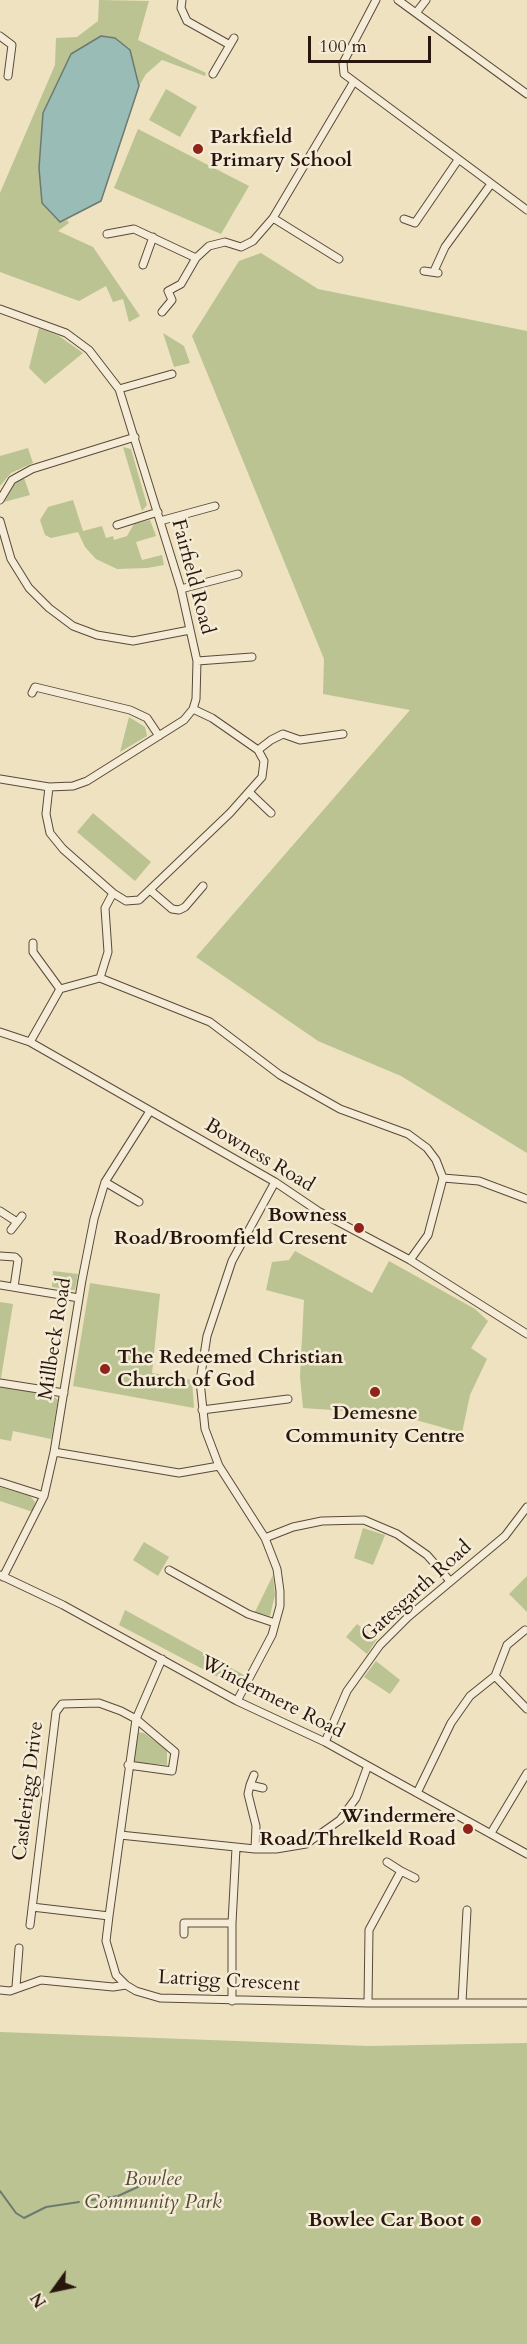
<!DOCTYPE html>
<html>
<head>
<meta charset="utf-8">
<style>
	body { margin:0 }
	#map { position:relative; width:527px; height:2344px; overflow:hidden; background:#eee2c0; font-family:Cardo,serif }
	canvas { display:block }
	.north { position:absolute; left:24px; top:2260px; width:60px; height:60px; -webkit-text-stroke:4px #f4ecd6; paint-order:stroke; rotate:237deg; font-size:16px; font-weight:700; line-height:24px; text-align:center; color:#29160d }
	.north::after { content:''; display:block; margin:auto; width:21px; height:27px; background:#29160d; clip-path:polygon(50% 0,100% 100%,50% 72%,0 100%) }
	.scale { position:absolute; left:308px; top:36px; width:123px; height:27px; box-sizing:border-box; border:3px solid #29160d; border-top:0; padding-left:8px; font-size:18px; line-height:21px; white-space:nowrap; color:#29160d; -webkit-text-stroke:4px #f4ecd6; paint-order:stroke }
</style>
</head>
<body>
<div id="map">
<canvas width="527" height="2344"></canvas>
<div class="north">N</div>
<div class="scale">100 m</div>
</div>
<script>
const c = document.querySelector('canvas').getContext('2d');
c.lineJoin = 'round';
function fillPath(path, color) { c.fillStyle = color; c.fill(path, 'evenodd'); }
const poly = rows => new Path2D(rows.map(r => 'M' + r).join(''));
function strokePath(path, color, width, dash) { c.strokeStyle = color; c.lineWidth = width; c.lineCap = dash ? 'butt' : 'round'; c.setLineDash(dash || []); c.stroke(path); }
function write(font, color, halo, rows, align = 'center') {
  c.font = font + ' Cardo,serif'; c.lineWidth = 5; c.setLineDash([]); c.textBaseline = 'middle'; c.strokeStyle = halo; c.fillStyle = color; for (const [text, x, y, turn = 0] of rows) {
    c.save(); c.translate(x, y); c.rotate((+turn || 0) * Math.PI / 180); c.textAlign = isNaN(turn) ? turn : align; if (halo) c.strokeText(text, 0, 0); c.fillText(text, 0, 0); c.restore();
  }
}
const green = poly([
	[99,0,149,1,138,40,206,73,205,76,162,60,146,74,139,86,136,71,43,113,39,168,42,203,60,222,67,220,69,223,58,231,93,247,140,316,129,322,123,299,113,302,106,286,79,301,0,272,0,193,55,65,56,38,77,37,98,21],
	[166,89,197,107,180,137,149,120],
	[138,129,249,186,221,234,114,188],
	[261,253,318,289,527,331,527,1153,401,1076,318,1041,196,957,410,710,323,694,324,659,192,336,239,261],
	[39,328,59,336,83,353,45,384,29,368],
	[163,333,184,346,190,363,174,367],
	[123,447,131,449,147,505,142,511],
	[28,448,33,463,11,473,0,486,0,456],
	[24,478,30,495,4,502,13,485],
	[73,500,83,531,102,526,106,538,113,536,114,540,127,536,134,524,150,520,156,536,136,542,142,560,162,555,164,565,147,568,117,569,96,559,85,547,78,532,51,538,45,535,40,520,48,507],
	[129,717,145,727,147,736,120,752],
	[93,813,151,862,135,881,77,832],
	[295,1251,372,1293,389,1261,475,1309,488,1321,471,1348,487,1359,470,1395,462,1433,409,1418,405,1413,384,1419,347,1411,303,1408,300,1377,304,1300,266,1290,272,1262,289,1260],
	[53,1271,78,1274,75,1290,52,1287],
	[90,1283,160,1294,152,1373,192,1380,194,1408,73,1386],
	[0,1302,13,1304,1,1378,0,1378],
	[0,1387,50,1393,58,1400,51,1439,13,1431,11,1441,0,1439],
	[0,1487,30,1496,35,1502,33,1512,0,1501],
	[363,1528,385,1535,373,1565,354,1558],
	[144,1542,169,1557,158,1576,133,1560],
	[273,1575,275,1595,270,1616,255,1612],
	[527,1576,527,1612,509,1594],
	[125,1610,244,1675,237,1687,119,1625],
	[357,1624,377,1639,367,1654,346,1637],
	[376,1661,400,1680,390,1694,364,1677],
	[137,1732,144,1733,167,1750,167,1765,132,1762],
	[0,2032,368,2046,527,2043,527,2344,0,2344]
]);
const water = poly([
	[101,36,115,38,130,50,139,86,101,201,60,222,42,203,39,168,43,113,71,54,101,36]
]);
const stream = poly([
	[0,2191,16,2213,24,2218,46,2207,79,2202],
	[92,2200,118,2196,142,2185,165,2183]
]);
const street = poly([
	[182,0,181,8,187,21,230,45],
	[376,0,343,63,344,74,527,210],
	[398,0,527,94],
	[416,13,426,0],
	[0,36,12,45,8,76],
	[213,74,234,38],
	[273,218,339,259],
	[404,219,415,223,458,160],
	[107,234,134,229,196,258],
	[143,265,153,237],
	[424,271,438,273],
	[434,271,445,247,491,184],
	[0,309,66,333,89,350,119,389,181,589,197,661,196,699,193,709,184,720,87,781,73,786,49,787,0,779],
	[162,312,172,300,168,291,181,284,196,258,209,246,225,242,241,247,253,241,273,218,353,83],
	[119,389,172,374],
	[0,500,12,480,32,469,135,437],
	[0,521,11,559,29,588,49,608,73,626,97,635,133,641,190,630],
	[160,521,215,506],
	[117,525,158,512],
	[181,589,238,574],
	[197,661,252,657],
	[32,693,35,687,130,710,147,718,159,736],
	[258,750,271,740,283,734,300,740,343,734],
	[49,787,46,814,50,833,63,849,113,893,126,901,139,900,230,813,262,777,264,761,258,750,212,718,193,709],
	[250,793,271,813],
	[150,890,172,909,179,910,185,907,203,886],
	[33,943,33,952,60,989],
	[100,978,108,952,105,908,113,893],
	[0,1032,30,1042,275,1182,318,1211,410,1260,527,1334],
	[30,1042,60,989,100,978,210,1022,280,1075,340,1109,408,1134,427,1148,436,1160,443,1178,428,1235,410,1260],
	[443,1178,479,1181,527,1199],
	[105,1182,139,1202],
	[0,1211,17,1222],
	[11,1230,22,1216],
	[0,1256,15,1257,18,1260,14,1287],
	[0,1285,79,1298],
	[0,1383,64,1393],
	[202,1410,288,1399],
	[54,1452,179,1473,219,1466],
	[0,1482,44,1496],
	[265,1538,293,1527,322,1521,364,1520,397,1534,427,1555,450,1581],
	[169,1570,248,1614,275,1623],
	[0,1575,63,1605,237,1701,325,1742,527,1854],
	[3,1577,44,1496,54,1452,82,1280,94,1219,105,1182,150,1111],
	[162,1659,136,1719,109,1916,106,1941,116,1975,126,1985,136,1991,160,1998,368,2003,527,2003],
	[495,1676,527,1709],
	[237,1701,272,1635,280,1606,280,1591,277,1569,265,1538,219,1466,205,1429,200,1381,207,1336,232,1261,275,1182],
	[325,1742,347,1691,380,1645,408,1617,505,1536,527,1507],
	[250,1785,254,1775],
	[417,1793,451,1723,470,1696,495,1676,507,1645,525,1630],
	[491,1833,527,1773],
	[120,1835,255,1849,276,1849,306,1844,340,1820,356,1798,367,1768],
	[255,1849,256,1826,248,1794,250,1785,263,1788],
	[401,1871,415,1878],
	[32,1907,109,1916],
	[30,1925,56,1712,62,1704,99,1703,121,1711,136,1719,175,1752,172,1771,128,1765],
	[184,1934,184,1923,232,1923],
	[16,1987,19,1948],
	[0,1990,10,1991,41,1980,113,1987,126,1985],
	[232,2001,232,1923,236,1848],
	[462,2002,467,1910],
	[368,2003,369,1930,401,1871,387,1862]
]);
const markers = [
	[198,149,6,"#8f2418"],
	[359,1228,6,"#8f2418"],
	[105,1369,6,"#8f2418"],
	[375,1392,6,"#8f2418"],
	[468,1829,6,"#8f2418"],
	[476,2221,6,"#8f2418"]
];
const poiNames = [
	["Parkfield",210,138,"left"],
	["Primary School",210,161,"left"],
	["Bowness",347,1216],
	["Road/Broomfield Cresent",347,1239],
	["The Redeemed Christian",117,1358,"left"],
	["Church of God",117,1381,"left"],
	["Demesne",375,1414,"center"],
	["Community Centre",375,1437,"center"],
	["Windermere",456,1817],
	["Road/Threlkeld Road",456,1840],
	["Bowlee Car Boot",464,2221]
];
const streetNames = [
	["Fairfield Road",192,577,75],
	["Bowness Road",259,1156,31],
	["Millbeck Road",56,1339,-81],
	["Gatesgarth Road",417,1592,-42],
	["Windermere Road",272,1698,27],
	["Castlerigg Drive",29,1791,-83],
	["Latrigg Crescent",229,1982,3]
];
const parkNames = [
	["Bowlee",153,2180],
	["Community Park",153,2203]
];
fillPath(green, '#bac391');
fillPath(water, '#99bdb6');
strokePath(water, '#6c7a72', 1.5);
strokePath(stream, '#6c7a72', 2);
strokePath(street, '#5a493a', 9);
strokePath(street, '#f4ecd6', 7);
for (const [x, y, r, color] of markers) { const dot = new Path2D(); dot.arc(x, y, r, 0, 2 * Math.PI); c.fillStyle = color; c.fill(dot); strokePath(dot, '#f4ecd6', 2); }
write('bold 20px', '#29160d', '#f4ecd6', poiNames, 'right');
write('20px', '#29160d', '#f4ecd6', streetNames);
write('italic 20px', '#544a35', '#f4ecd6', parkNames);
</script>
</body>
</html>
